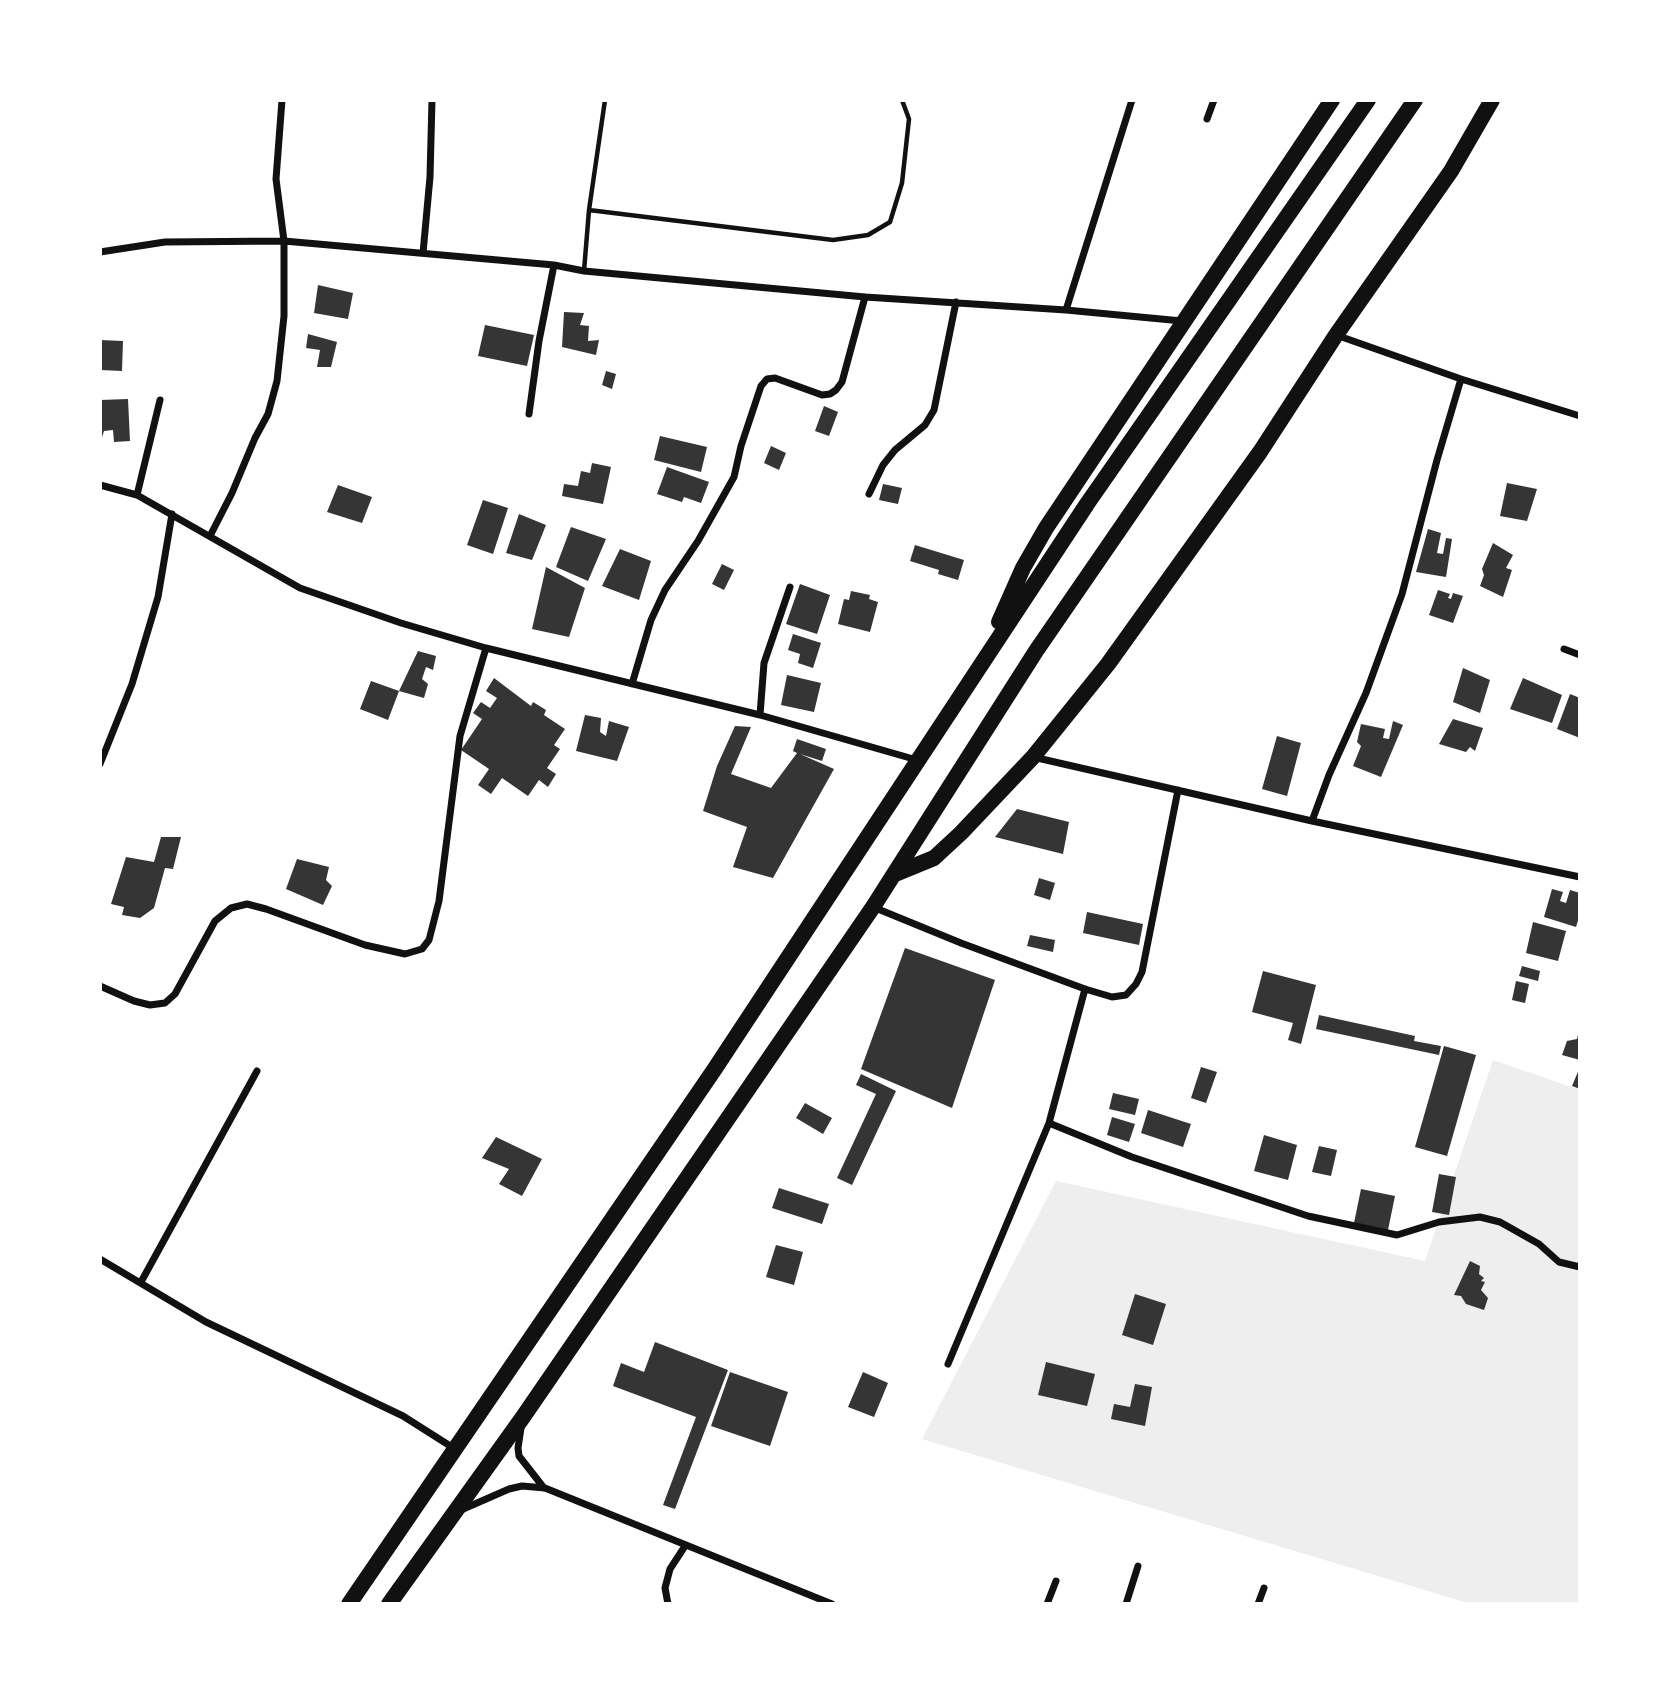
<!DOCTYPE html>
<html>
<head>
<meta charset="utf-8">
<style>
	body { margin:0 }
	#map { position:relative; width:1680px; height:1704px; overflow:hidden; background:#fff; font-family:Mulish,sans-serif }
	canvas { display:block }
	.frame { position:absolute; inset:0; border:102px solid #fff; pointer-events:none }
</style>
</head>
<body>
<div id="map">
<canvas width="1680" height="1704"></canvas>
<div class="frame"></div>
</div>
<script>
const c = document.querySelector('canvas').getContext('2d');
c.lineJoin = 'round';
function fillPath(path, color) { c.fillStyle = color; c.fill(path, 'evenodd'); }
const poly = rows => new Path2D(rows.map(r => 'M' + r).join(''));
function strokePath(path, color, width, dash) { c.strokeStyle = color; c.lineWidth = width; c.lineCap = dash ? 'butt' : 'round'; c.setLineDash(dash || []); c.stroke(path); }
const green = poly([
	[1493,1060,1580,1090,1580,1604,1471,1604,922,1439,1056,1181,1425,1261]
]);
const building = poly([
	[318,285,353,293,348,319,314,313],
	[564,312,584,313,580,325,589,326,588,341,599,340,596,355,562,347],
	[485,325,534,335,527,366,478,356],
	[308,334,337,342,331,367,317,367,320,350,306,348],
	[100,340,123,341,122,371,100,370],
	[606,371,616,374,612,389,602,385],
	[128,399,130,441,114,442,113,430,104,431,100,443,100,400],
	[824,406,838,412,829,436,815,431],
	[660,436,707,447,701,472,654,460],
	[771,446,786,453,779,470,764,463],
	[592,463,611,467,603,504,562,496,564,484,578,486,581,471,590,473],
	[667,467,709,482,701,503,684,497,682,502,657,494],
	[1507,483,1537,489,1527,521,1500,516],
	[883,484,902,488,898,504,879,500],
	[338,485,372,497,362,523,327,512],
	[483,500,508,508,493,554,467,545],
	[519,514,546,525,532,560,506,553],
	[571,527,606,539,588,581,556,567],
	[1428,529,1441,533,1437,553,1443,554,1446,538,1452,539,1446,577,1416,572],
	[1493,543,1513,555,1506,568,1512,570,1503,597,1480,586,1484,575,1482,569],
	[915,545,964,560,958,580,938,574,939,570,910,561],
	[620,549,651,561,639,600,602,586],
	[722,564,734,570,724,590,712,584],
	[546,567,585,588,569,637,532,629],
	[800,584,830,595,817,634,786,624],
	[1438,590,1450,594,1448,598,1451,599,1453,593,1463,596,1453,623,1429,615],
	[851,591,870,595,869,599,878,602,870,632,838,624,844,599,849,600],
	[793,634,821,643,813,668,798,663,800,654,788,650],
	[418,651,436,656,433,670,426,667,422,679,428,684,424,698,399,691],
	[1463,668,1490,680,1480,713,1453,702],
	[787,675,821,683,814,712,781,705],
	[494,678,531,706,533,702,546,710,544,715,565,729,554,745,560,749,547,768,556,774,548,787,539,780,528,796,502,778,491,794,478,785,489,769,461,750,482,719,473,713,481,702,490,708,497,698,486,691],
	[1523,678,1562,695,1552,723,1510,709],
	[371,681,399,691,388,720,360,709],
	[1570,694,1580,698,1580,738,1557,729],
	[585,715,601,718,600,732,606,736,609,721,629,727,617,761,576,751],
	[1453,719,1483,728,1475,751,1470,747,1466,752,1439,744],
	[1393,721,1403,725,1381,777,1353,766,1361,746,1357,742,1361,724,1385,729,1383,738,1389,739],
	[735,726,751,727,731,774,771,788,797,753,793,751,797,739,826,749,822,761,800,754,834,769,773,878,733,867,747,827,703,811,717,766],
	[1277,736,1301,743,1287,796,1262,789],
	[1017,809,1069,822,1063,854,995,837],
	[161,837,181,837,173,869,165,868,154,908,140,918,122,915,124,907,111,904,126,857,154,862],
	[297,859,329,867,326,880,332,886,323,905,286,889],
	[1039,878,1055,883,1050,900,1034,895],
	[1552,889,1563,892,1560,901,1566,903,1570,890,1580,893,1580,914,1576,927,1544,917],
	[1087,912,1143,924,1139,945,1083,933],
	[1533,922,1566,931,1558,961,1526,953],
	[1030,935,1055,940,1053,952,1027,946],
	[905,948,995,980,952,1108,861,1069],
	[1522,966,1540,971,1538,981,1519,976],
	[1263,971,1316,985,1301,1044,1288,1040,1293,1023,1252,1012],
	[1516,981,1529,984,1525,1003,1512,1000],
	[1319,1015,1415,1036,1414,1041,1441,1046,1439,1055,1316,1029],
	[1579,1030,1580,1060,1562,1055,1567,1041,1577,1039],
	[1444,1046,1476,1055,1447,1156,1415,1147],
	[1201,1067,1217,1072,1206,1103,1191,1098],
	[1580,1067,1580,1089,1572,1086],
	[861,1074,896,1091,852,1185,837,1178,876,1094,856,1085],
	[1113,1093,1139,1099,1135,1115,1109,1109],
	[805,1103,832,1118,823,1134,796,1118],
	[1148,1110,1191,1124,1183,1147,1141,1133],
	[1112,1117,1135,1124,1129,1142,1107,1135],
	[1264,1135,1297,1145,1288,1180,1254,1171],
	[496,1137,542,1159,522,1196,499,1184,509,1169,482,1158],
	[1319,1146,1337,1150,1331,1176,1312,1172],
	[1439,1174,1456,1177,1449,1215,1432,1212],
	[779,1188,829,1204,822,1224,772,1208],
	[1361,1189,1395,1196,1388,1230,1354,1223],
	[776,1245,803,1252,794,1285,766,1277],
	[1470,1261,1480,1266,1479,1274,1484,1278,1481,1281,1485,1282,1481,1290,1488,1298,1484,1310,1466,1304,1461,1296,1454,1295],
	[1135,1294,1166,1304,1153,1345,1122,1335],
	[655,1342,728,1370,675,1509,663,1505,696,1417,613,1386,621,1363,644,1372],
	[1046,1362,1095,1374,1087,1406,1038,1395],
	[730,1372,788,1392,770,1446,711,1426],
	[863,1372,888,1383,874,1417,848,1407],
	[1135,1384,1152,1387,1145,1426,1111,1419,1114,1404,1130,1407]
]);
const service = poly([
	[589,210,833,240,868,235,890,222,902,183,909,119,902,100],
	[584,271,589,210,605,100]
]);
const minor = poly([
	[1207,119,1214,100],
	[100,252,165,242,284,241,554,265,584,271,865,297,1066,310,1182,321],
	[423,253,430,177,432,100],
	[1066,310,1132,100],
	[1336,335,1461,379,1580,416],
	[160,400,137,495,300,588,401,623,486,648,760,715,917,760],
	[529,414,539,341,554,265],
	[100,485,137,495],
	[869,494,883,465,895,450,925,425,934,410,956,302],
	[210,536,232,493,255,438,268,414,277,381,284,316,284,241,276,179,282,100],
	[1564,649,1580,655],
	[632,684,651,620,665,590,698,541,734,477,741,446,761,386,767,379,775,378,822,395,830,394,836,390,842,382,865,297],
	[760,715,764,663,790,587],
	[1033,757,1312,821,1580,877],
	[100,764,132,684,158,597,172,514],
	[1312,821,1329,775,1366,693,1402,594,1437,460,1461,379],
	[873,907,961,943,1085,989,1112,997,1126,995,1136,984,1142,972,1178,790],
	[100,986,134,1001,150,1005,165,1003,175,994,215,921,231,908,247,904,266,909,365,945,405,954,422,949,429,940,439,901,460,736,486,648],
	[1049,1123,1132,1157,1308,1216,1397,1235,1439,1222,1480,1217,1500,1222,1539,1244,1559,1262,1580,1267],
	[100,1259,206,1322,403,1416,455,1449],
	[141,1282,257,1071],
	[948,1364,1049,1123,1085,989],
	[521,1428,518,1448,519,1456,544,1488],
	[461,1510,509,1489,522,1486,545,1488,832,1604],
	[668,1604,665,1588,670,1569,685,1546],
	[1047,1604,1056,1581],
	[1126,1604,1138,1566],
	[1258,1604,1264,1588]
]);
const trunk = poly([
	[999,622,1023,568,1046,528,1332,100],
	[895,874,934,858,961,833,1033,757,1108,664,1260,452,1336,335,1451,171,1492,100],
	[349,1604,714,1070,1087,504,1368,100],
	[389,1604,523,1417,873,907,1036,651,1415,100]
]);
fillPath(green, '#eee');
fillPath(building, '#353535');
strokePath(service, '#111', 4.5);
strokePath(minor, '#111', 7);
strokePath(trunk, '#111', 16);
</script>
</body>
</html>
